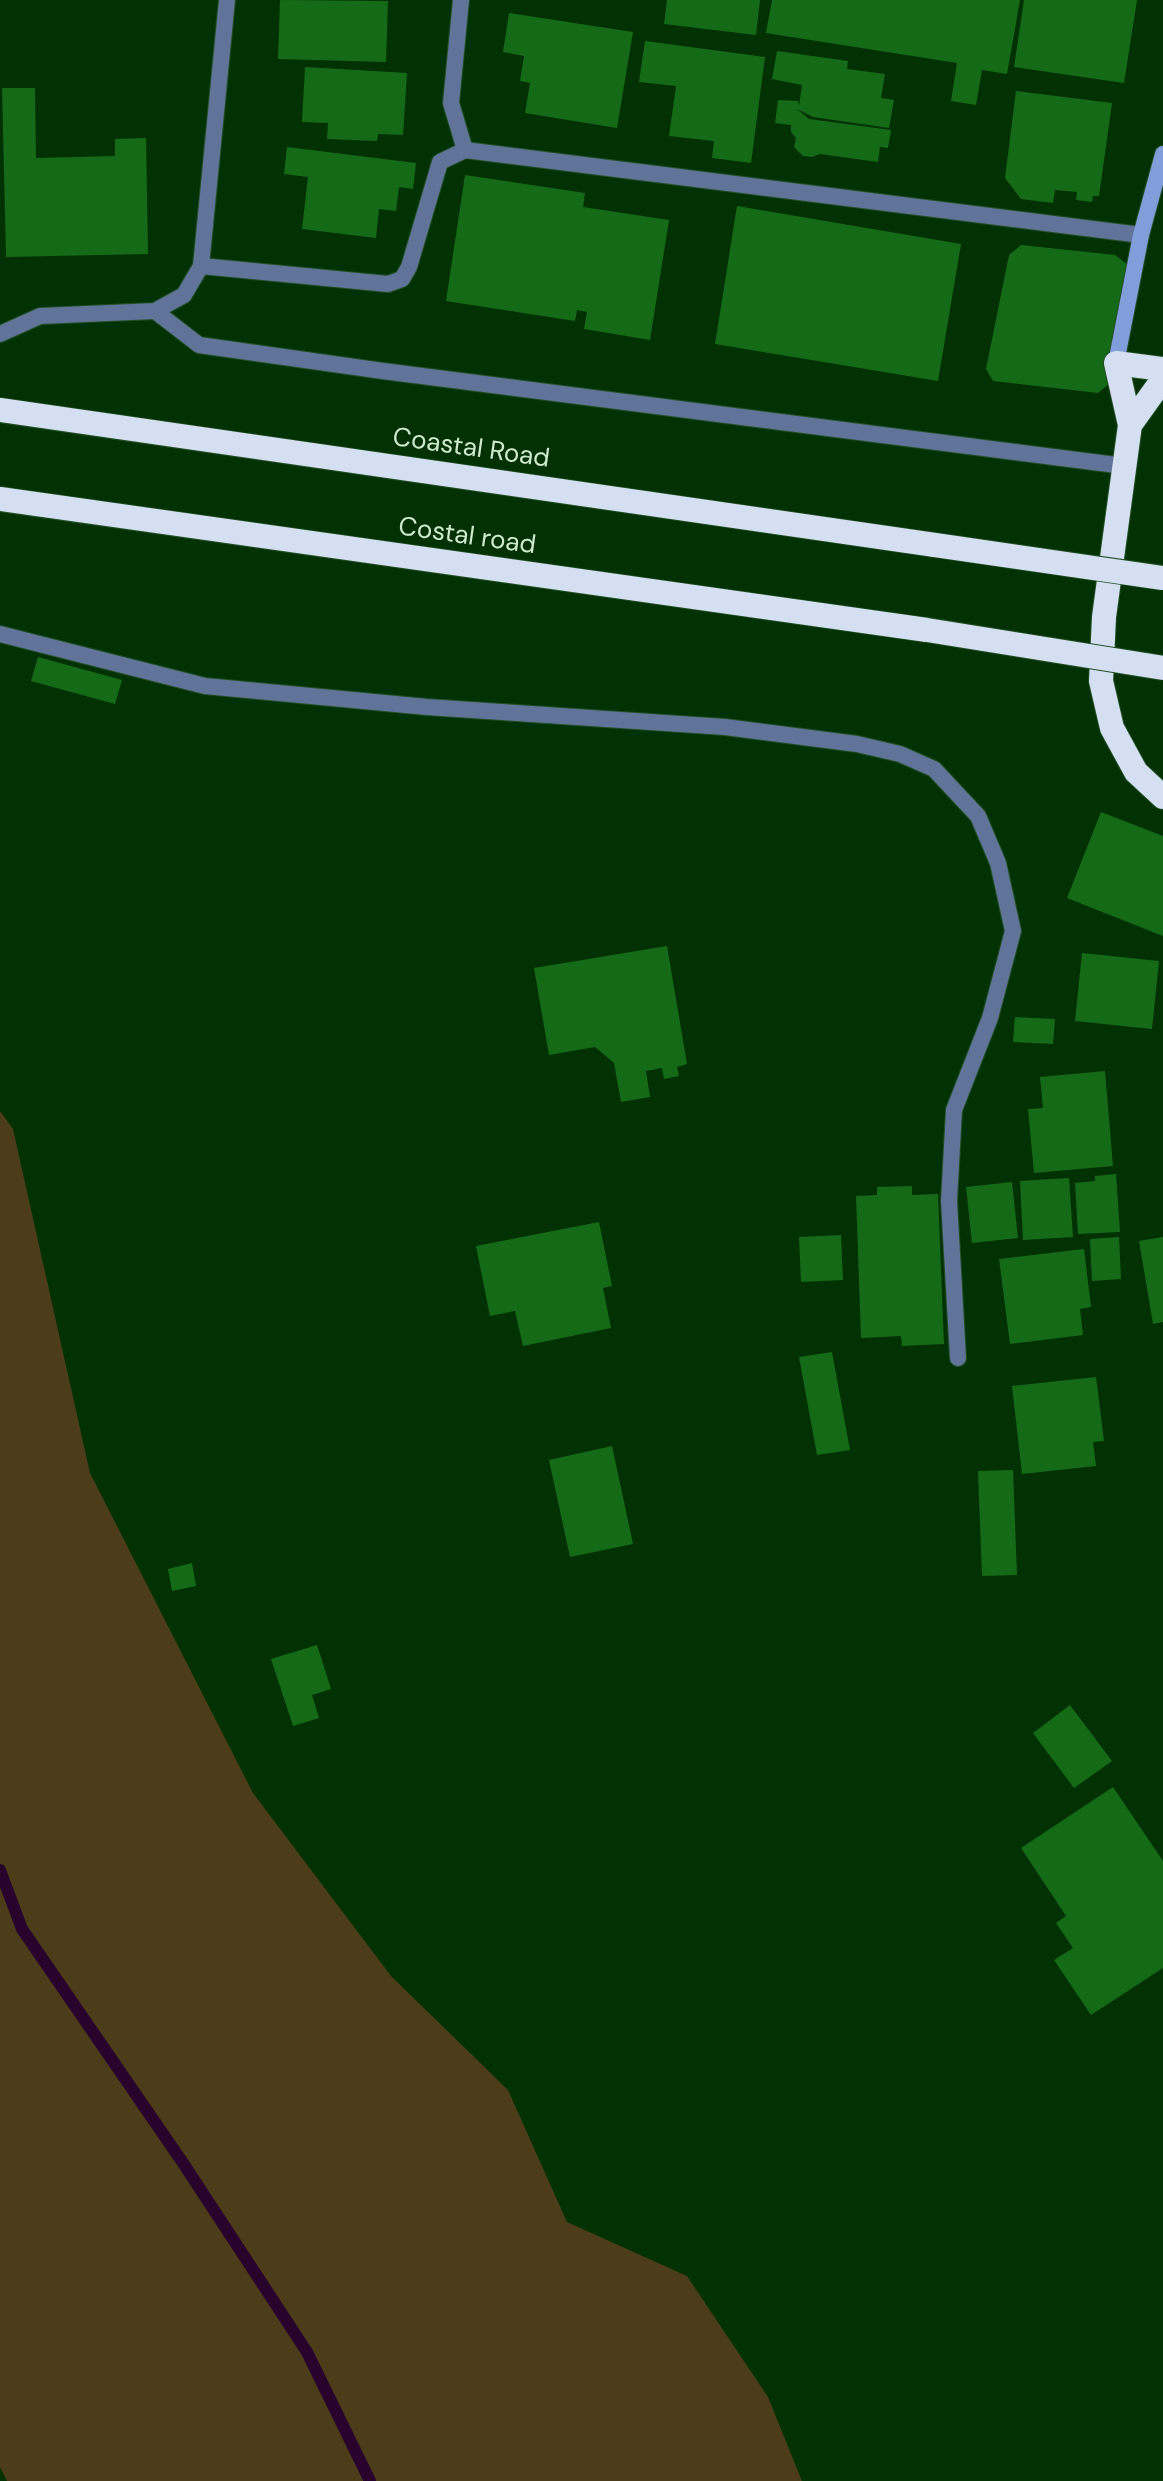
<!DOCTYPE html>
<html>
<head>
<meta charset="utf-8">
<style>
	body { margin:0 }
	canvas { display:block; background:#023104 }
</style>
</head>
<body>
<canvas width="1163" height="2481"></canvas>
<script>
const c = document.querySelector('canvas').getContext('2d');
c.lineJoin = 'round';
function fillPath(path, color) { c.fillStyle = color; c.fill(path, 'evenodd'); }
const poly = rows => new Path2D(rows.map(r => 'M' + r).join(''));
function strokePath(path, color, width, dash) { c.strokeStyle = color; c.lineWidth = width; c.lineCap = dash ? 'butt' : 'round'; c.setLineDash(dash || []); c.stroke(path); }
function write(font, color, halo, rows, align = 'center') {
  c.font = font + ' "DM Sans",sans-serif'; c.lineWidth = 6; c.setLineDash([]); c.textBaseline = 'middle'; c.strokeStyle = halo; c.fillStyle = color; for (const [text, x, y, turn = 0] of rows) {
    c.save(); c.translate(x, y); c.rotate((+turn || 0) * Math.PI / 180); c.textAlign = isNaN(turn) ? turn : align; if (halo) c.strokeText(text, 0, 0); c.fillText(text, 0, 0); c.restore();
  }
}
const green = poly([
	[0,1111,13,1129,90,1473,253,1793,391,1976,508,2090,567,2222,687,2276,768,2397,802,2481,7,2481,0,2467]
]);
const stream = poly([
	[0,1870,22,1929,183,2163,307,2352,370,2481]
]);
const building = poly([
	[280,0,388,1,386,62,278,59],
	[667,0,760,0,756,35,664,24],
	[772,0,1020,0,1007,74,982,70,976,105,951,101,957,63,766,33],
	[1024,0,1137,0,1124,83,1014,67],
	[509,13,633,32,617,128,525,113,530,83,520,81,524,56,503,52],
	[645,41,765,57,751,163,712,158,714,141,669,136,676,86,639,82],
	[777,51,848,61,847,69,885,74,881,98,894,100,889,128,813,117,797,109,809,119,891,130,888,148,880,147,878,162,820,154,812,157,803,156,794,147,796,138,791,132,791,125,775,123,778,100,798,101,799,106,802,85,772,79],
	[305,67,407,73,403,135,378,134,377,141,327,139,328,123,302,122],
	[2,88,35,88,36,158,115,156,115,139,146,138,148,254,6,257],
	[1016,91,1112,103,1099,196,1093,196,1092,202,1076,200,1077,192,1055,190,1053,203,1021,199,1005,178],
	[287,147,416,163,413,189,399,187,396,211,379,209,376,238,302,229,308,177,284,174],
	[465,175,585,193,583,207,669,220,650,340,584,329,587,312,577,310,575,321,446,301],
	[737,206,961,244,938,381,715,344],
	[1021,245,1115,255,1128,265,1111,382,1098,393,993,381,986,369,1009,255],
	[38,657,122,680,115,704,31,681],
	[1101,812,1163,836,1163,936,1067,898],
	[667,946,687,1064,677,1067,679,1076,664,1079,662,1068,646,1071,650,1097,621,1102,614,1063,595,1047,549,1055,534,968],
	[1082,953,1159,961,1152,1029,1075,1021],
	[1015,1017,1055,1019,1053,1044,1013,1042],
	[1105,1071,1113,1166,1034,1173,1028,1109,1043,1108,1040,1077],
	[1116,1174,1120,1232,1078,1234,1075,1183,1095,1181,1095,1176],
	[1069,1178,1073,1237,1023,1240,1020,1181],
	[1012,1182,1018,1238,972,1243,966,1187],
	[912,1186,912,1195,938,1194,944,1344,902,1346,901,1336,861,1338,856,1196,877,1195,877,1187],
	[599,1222,612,1286,603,1288,611,1328,523,1346,515,1311,490,1316,476,1246],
	[841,1235,843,1280,801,1282,799,1237],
	[1119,1237,1121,1279,1092,1281,1090,1239],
	[1163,1237,1163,1322,1153,1324,1139,1241],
	[1084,1249,1091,1307,1080,1309,1083,1335,1010,1344,999,1259],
	[832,1352,850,1450,817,1455,799,1357],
	[1096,1377,1104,1441,1093,1442,1096,1466,1022,1474,1012,1386],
	[612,1446,633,1544,570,1557,549,1460],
	[1013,1470,1017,1575,982,1576,978,1471],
	[192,1563,196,1586,172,1591,168,1569],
	[317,1645,331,1689,312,1695,319,1718,293,1726,271,1659],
	[1070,1705,1112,1761,1074,1788,1033,1733],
	[1113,1787,1163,1861,1163,1968,1091,2015,1054,1960,1073,1948,1056,1923,1066,1916,1021,1848]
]);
const street = poly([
	[465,150,1141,235],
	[201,266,388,284,402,279,409,267,440,162,465,150,451,103,461,0],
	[155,311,199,345,383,371,1124,466],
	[0,334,40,316,155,311,184,295,201,266,227,0],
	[0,634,205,686,427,707,725,727,857,744,900,754,934,769,978,816,998,863,1013,931,990,1018,954,1110,949,1201,958,1358]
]);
const secondary = poly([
	[1116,363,1141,235,1163,154]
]);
const highway = poly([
	[1163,369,1116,363,1130,425,1104,617,1101,681,1112,728,1136,772,1163,797],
	[0,410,935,545],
	[1130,425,1163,379],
	[0,499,927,630]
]);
const highwayBridge = poly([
	[935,545,1163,578],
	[927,630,1163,668]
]);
const streetNames = [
	["Coastal Road",471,449,8],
	["Costal road",467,537,8]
];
fillPath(green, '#4d3c1a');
strokePath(stream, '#28042c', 12);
fillPath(building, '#156a18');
strokePath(street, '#234e24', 18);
strokePath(secondary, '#234e24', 18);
strokePath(highway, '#234e24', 26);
strokePath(street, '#607399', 16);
strokePath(secondary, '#809eda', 16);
strokePath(highway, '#d5dff2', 24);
strokePath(highwayBridge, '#234e24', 26, []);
strokePath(highwayBridge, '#d5dff2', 24);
write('26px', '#d0e9ce', '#023104', streetNames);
</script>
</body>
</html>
